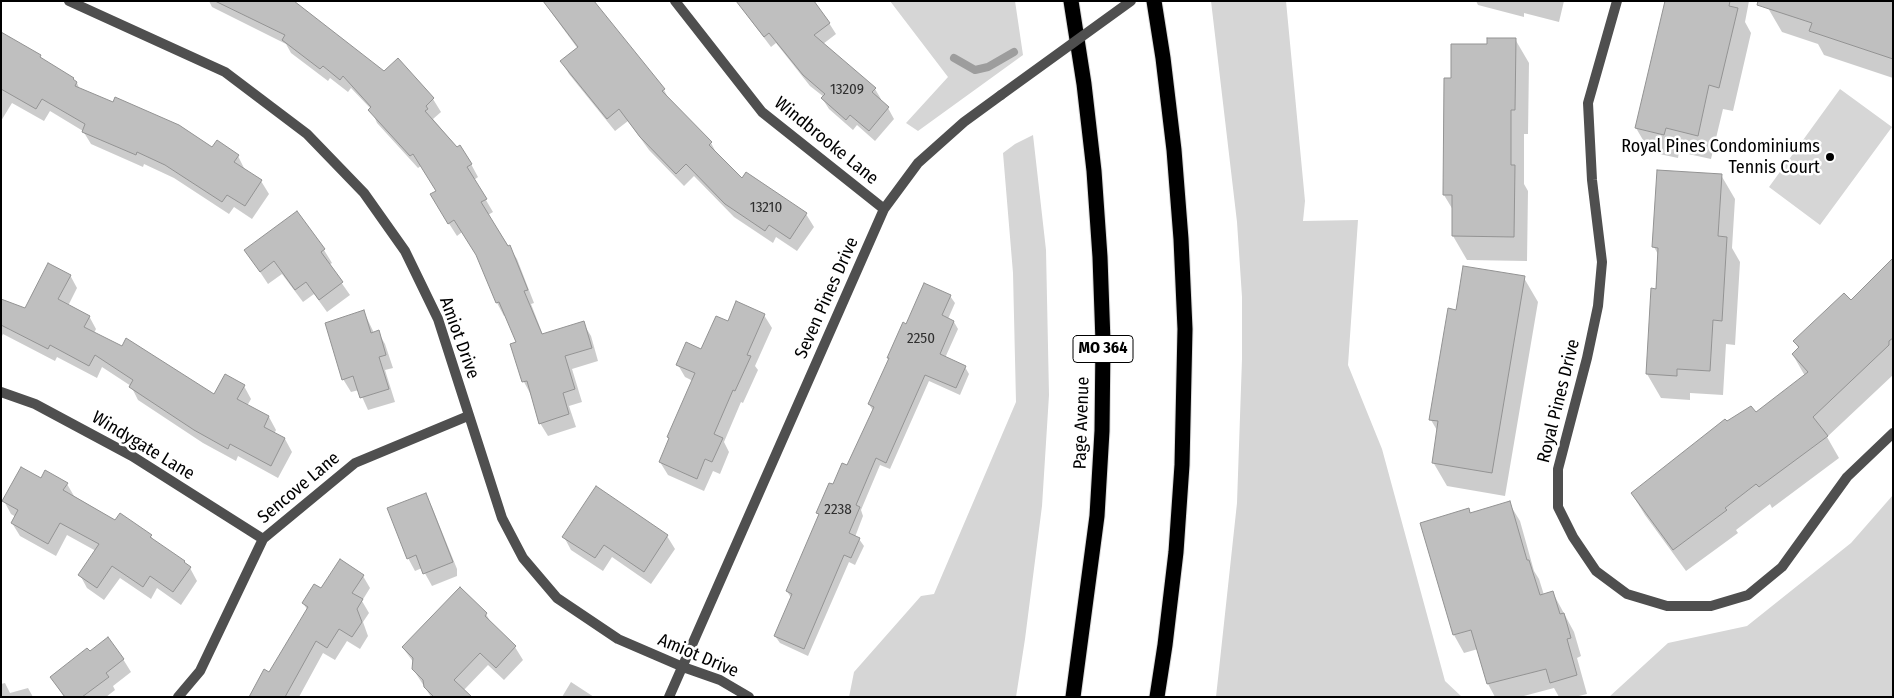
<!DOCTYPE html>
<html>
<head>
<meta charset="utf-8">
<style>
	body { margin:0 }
	#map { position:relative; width:1894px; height:698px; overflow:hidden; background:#fff; font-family:"Fira Sans Condensed",sans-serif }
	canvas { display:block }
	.frame { position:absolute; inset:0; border:2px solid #000; pointer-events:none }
</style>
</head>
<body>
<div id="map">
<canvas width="1894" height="698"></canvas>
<div class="frame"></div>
</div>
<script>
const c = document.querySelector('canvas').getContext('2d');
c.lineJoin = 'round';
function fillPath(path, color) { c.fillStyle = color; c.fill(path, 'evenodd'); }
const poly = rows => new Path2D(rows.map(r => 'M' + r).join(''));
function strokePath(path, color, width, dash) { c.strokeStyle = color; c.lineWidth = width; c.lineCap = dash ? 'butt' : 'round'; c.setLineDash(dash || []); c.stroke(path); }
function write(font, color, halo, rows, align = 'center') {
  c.font = font + ' "Fira Sans Condensed",sans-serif'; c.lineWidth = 5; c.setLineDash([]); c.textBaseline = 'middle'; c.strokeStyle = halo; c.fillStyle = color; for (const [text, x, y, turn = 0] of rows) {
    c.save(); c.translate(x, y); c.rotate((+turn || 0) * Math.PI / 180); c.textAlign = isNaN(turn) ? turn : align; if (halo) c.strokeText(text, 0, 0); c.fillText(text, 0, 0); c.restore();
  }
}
const green = poly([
	[890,1,1015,1,1023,55,918,131,906,123,948,77],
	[1211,1,1286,1,1305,201,1303,221,1358,220,1348,365,1382,449,1445,681,1462,697,1216,697,1237,503,1242,359,1242,297,1237,222],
	[1840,89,1892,127,1820,225,1769,187],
	[1033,135,1046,250,1049,395,1042,506,1025,639,1016,697,849,697,854,672,921,596,934,594,1016,402,1013,273,1003,153,1015,144],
	[1893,495,1893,697,1609,697,1668,643,1747,626,1851,543]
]);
const shadow = poly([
	[209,1,292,1,384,72,398,60,433,99,441,112,433,119,471,164,478,177,474,180,493,212,488,215,517,259,534,303,531,304,543,335,583,323,591,336,598,361,572,369,582,402,569,406,576,427,548,436,540,423,531,395,524,382,512,345,517,343,506,315,504,316,497,303,479,258,462,232,457,236,439,208,437,191,421,166,418,168,377,123,371,109,351,88,348,92,330,78,328,81,291,53,286,44,212,7],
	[543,1,593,1,664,90,670,101,711,143,718,156,742,180,806,214,814,227,797,251,776,237,773,243,734,217,694,176,684,186,649,150,628,121,615,131,569,74,562,62,578,49],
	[1476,1,1564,1,1559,22,1524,13,1524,17,1478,5],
	[1666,1,1749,1,1745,22,1751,33,1733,111,1723,109,1711,159,1679,152,1678,158,1650,152,1636,128],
	[1893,1,1893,78,1824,55,1818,44,1782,32,1768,8],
	[743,8,829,23,836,34,823,44,875,89,881,99,880,101,888,108,894,119,875,141,857,125,853,130,829,109,822,98,824,97,810,86,776,43,771,47,749,18],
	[1515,39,1529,63,1528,134,1524,134,1524,184,1528,191,1527,261,1467,260,1453,236,1453,210,1444,195,1452,79,1488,45],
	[1,47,40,56,43,61,77,83,80,90,213,148,238,156,245,170,261,181,269,194,252,219,234,207,229,214,174,178,144,164,143,167,91,144,83,131,50,111,44,121,12,103,1,121],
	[1721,175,1735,199,1732,248,1740,262,1735,345,1726,344,1723,395,1690,393,1690,400,1661,398,1647,374,1659,256,1654,247],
	[296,213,324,250,332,263,329,265,350,295,327,312,314,294,303,302,282,274,268,284,246,251],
	[1893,260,1893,375,1827,437,1839,458,1772,508,1770,504,1736,530,1738,533,1686,571,1645,515,1632,494,1726,423,1755,413,1805,376,1793,355,1799,349,1794,341,1851,302],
	[70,275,77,288,68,306,89,316,96,329,94,333,214,396,244,386,251,399,247,406,269,417,276,430,274,434,285,439,292,452,278,478,238,456,236,461,203,443,138,400,131,386,102,367,97,378,57,357,55,361,3,334,1,338,1,301,26,309],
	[1524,278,1538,302,1505,496,1447,486,1433,462,1438,432,1431,420,1457,311],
	[950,296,955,303,948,319,954,322,958,329,945,358,965,367,969,374,960,395,929,381,890,469,880,465,861,510,863,516,855,537,859,539,864,546,855,565,849,562,808,656,780,643,775,636,791,598,787,591,820,516,818,513,833,486,848,467,873,411,869,404,889,360,888,357,907,325],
	[364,312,374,333,378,332,385,344,393,368,385,370,395,402,368,410,359,390,351,392,343,379],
	[764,315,772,328,755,366,758,370,743,403,741,402,724,442,729,452,720,474,713,471,704,491,668,475,660,462,670,440,668,437,693,381,685,377,678,365,702,350,728,322],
	[42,480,67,484,74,496,116,521,151,536,155,543,190,568,197,581,181,605,157,588,151,599,120,578,104,600,87,588,80,575,96,551,67,535,56,556,20,536,12,523,16,517,11,514,4,501],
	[425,494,432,507,457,569,457,576,432,586,422,568,415,571,408,558],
	[1509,503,1520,521,1534,571,1539,579,1544,595,1553,593,1574,632,1581,656,1577,658,1587,694,1575,697,1559,697,1554,688,1520,697,1495,697,1488,684,1478,649,1464,653,1454,635,1422,524,1468,509,1471,514],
	[667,536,675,549,651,584,612,557,603,571,571,550,564,537],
	[363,576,370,588,362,601,369,613,363,622,368,636,360,649,347,641,335,660,323,653,299,697,250,697,269,673,308,611,303,603,322,590],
	[460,588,486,614,493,626,515,647,523,660,504,680,488,665,463,691,470,697,431,697,413,669,414,663,403,648],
	[90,652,123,659,131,672,113,686,115,690,106,697,64,697,51,677],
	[571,682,594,697,562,697],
	[5,683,10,693,28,688,33,697,1,697,1,684]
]);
const stream = poly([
	[954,58,975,70,988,67,1014,52]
]);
const building = poly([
	[215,1,294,1,384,71,398,58,434,98,426,106,428,109,425,111,457,147,460,145,472,164,467,167,487,199,481,202,508,246,510,245,528,290,524,291,542,334,584,321,592,348,565,356,575,389,563,393,569,414,539,424,527,381,522,382,510,344,516,342,499,302,496,303,476,255,454,220,448,224,430,194,436,191,413,154,410,156,368,110,371,107,343,76,340,80,323,66,320,69,282,40,285,35,215,1],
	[543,1,594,1,665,89,662,91,712,142,709,145,742,178,746,172,807,213,790,239,769,225,765,231,725,204,686,164,676,174,640,137,619,109,607,119,560,61,578,47,543,1],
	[736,1,814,1,830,23,814,35,876,88,872,92,889,107,869,131,850,115,846,120,821,98,825,94,803,75,769,33,764,37,736,1],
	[1665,1,1730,1,1729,6,1738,8,1719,88,1709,85,1698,136,1666,128,1664,135,1635,128,1665,1],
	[1758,1,1893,1,1893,59,1809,31,1812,23,1757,5,1758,1],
	[1,32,41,55,40,57,74,78,73,79,77,82,75,86,113,102,115,97,179,125,212,147,217,140,239,155,234,162,262,180,245,206,227,195,222,202,165,165,137,152,136,155,82,132,85,124,42,99,36,109,1,89,1,32],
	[1487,38,1516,38,1515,110,1511,110,1511,165,1515,165,1514,237,1452,236,1452,195,1443,195,1444,78,1451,78,1451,44,1487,44,1487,38],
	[1657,170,1722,174,1718,236,1727,237,1722,321,1713,320,1710,371,1677,369,1677,376,1646,374,1651,288,1656,289,1658,248,1652,247,1657,170],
	[297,211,325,249,321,252,343,282,319,300,306,282,295,290,274,261,260,272,244,250,297,211],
	[1893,258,1893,338,1889,341,1889,345,1813,417,1828,436,1759,487,1756,484,1725,508,1727,510,1673,550,1631,493,1725,419,1727,421,1751,406,1756,412,1808,372,1792,354,1799,347,1793,341,1844,293,1851,300,1893,258],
	[48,263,71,275,58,299,90,316,84,327,122,346,126,338,214,394,225,374,245,385,237,399,269,416,264,427,285,438,271,466,230,444,228,449,194,430,129,387,133,380,95,355,89,366,50,345,48,349,1,325,1,299,25,308,48,263],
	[1463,266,1525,276,1492,473,1432,463,1438,421,1429,420,1448,308,1456,310,1463,266],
	[924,283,951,295,942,315,954,321,940,354,966,366,956,388,925,375,886,463,876,458,856,505,860,507,849,533,860,538,851,558,844,555,804,649,774,636,792,594,786,591,819,514,816,513,829,483,833,484,842,463,847,465,874,407,868,404,889,358,887,358,903,322,906,324,924,283],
	[736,301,765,314,747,355,751,356,735,391,733,390,714,434,723,438,712,462,705,459,697,479,659,462,669,438,667,437,695,373,676,365,686,342,701,349,716,316,728,321,736,301],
	[364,310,371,333,379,330,386,355,379,357,389,389,360,398,353,376,342,380,325,323,364,310],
	[21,467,41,478,45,470,68,483,63,490,115,520,120,513,152,535,150,537,185,561,184,562,191,567,173,592,150,576,143,587,112,566,97,588,78,575,99,544,60,523,48,544,11,523,18,510,2,501,21,467],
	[596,486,668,535,644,572,604,545,595,558,562,537,596,486],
	[426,493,453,562,423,574,416,555,407,559,387,508,426,493],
	[1510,501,1527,560,1529,560,1540,595,1553,591,1560,614,1564,613,1571,638,1567,639,1577,675,1550,683,1546,669,1487,684,1471,630,1453,635,1420,523,1469,508,1470,513,1510,501],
	[340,559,364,575,352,593,363,599,357,609,362,622,352,637,339,629,327,648,316,641,285,697,249,697,264,669,269,672,308,607,302,603,314,584,321,588,340,559],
	[460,587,487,613,485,616,516,646,496,668,480,653,454,680,472,697,434,697,424,687,423,680,412,669,413,658,402,647,460,587],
	[108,637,124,659,106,673,109,677,82,697,65,697,50,677,87,648,90,651,108,637]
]);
const minor = poly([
	[69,1,225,72,307,134,364,193,405,251,438,319,502,518,523,558,557,598,618,639,683,667,720,680,749,697],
	[675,1,762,112,884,209],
	[1617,1,1588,103,1592,180,1602,262,1598,306,1587,358,1558,469,1558,507,1573,537,1596,571,1627,594,1667,606,1711,606,1748,595,1782,567,1847,477,1893,433],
	[1,392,35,404,132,456,263,539],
	[178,697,200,671,263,539,355,463,468,416],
	[669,697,884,209,918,163,964,122,1001,95]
]);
const motorway = poly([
	[1071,1,1084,84,1094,171,1100,257,1103,342,1102,431,1097,516,1073,697],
	[1154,1,1163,58,1174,150,1181,239,1185,329,1182,465,1176,552,1165,645,1157,697]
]);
const minorBridge = poly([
	[1001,95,1131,1]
]);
const markers = [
	[1830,157,5,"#000"]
];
const numberNames = [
	["13209",847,90],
	["13210",766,208],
	["2250",921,339],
	["2238",838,510]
];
const shields = [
	[1103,349,60]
];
const shieldNames = [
	["MO 364",1103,349]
];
const streetNames = [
	["Windbrooke Lane",826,141,39],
	["Seven Pines Drive",827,298,-66],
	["Amiot Drive",459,338,70],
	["Royal Pines Drive",1559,401,-76],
	["Page Avenue",1082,423,-88],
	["Windygate Lane",143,446,31],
	["Sencove Lane",299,488,-40],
	["Amiot Drive",698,656,23]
];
const poiNames = [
	["Royal Pines Condominiums",1820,147],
	["Tennis Court",1820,168]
];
fillPath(green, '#d6d6d6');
fillPath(shadow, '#0003');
strokePath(stream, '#9d9d9d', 8);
fillPath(building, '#bfbfbf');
strokePath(building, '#939393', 1);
strokePath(motorway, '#dbdbdb', 17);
strokePath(minor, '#4f4f4f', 10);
strokePath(motorway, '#000', 15);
strokePath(minorBridge, '#4f4f4f', 10);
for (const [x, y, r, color] of markers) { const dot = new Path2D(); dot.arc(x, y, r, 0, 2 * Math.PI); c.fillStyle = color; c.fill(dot); strokePath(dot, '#fff', 2); }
write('15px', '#303030', null, numberNames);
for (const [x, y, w] of shields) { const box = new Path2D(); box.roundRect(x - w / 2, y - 13.5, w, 27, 4); c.fillStyle = '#fff'; c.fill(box); strokePath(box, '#000', 1); }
write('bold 16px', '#000', null, shieldNames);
write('18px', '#000', '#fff', streetNames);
write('18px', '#000', '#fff', poiNames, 'right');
</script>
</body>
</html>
